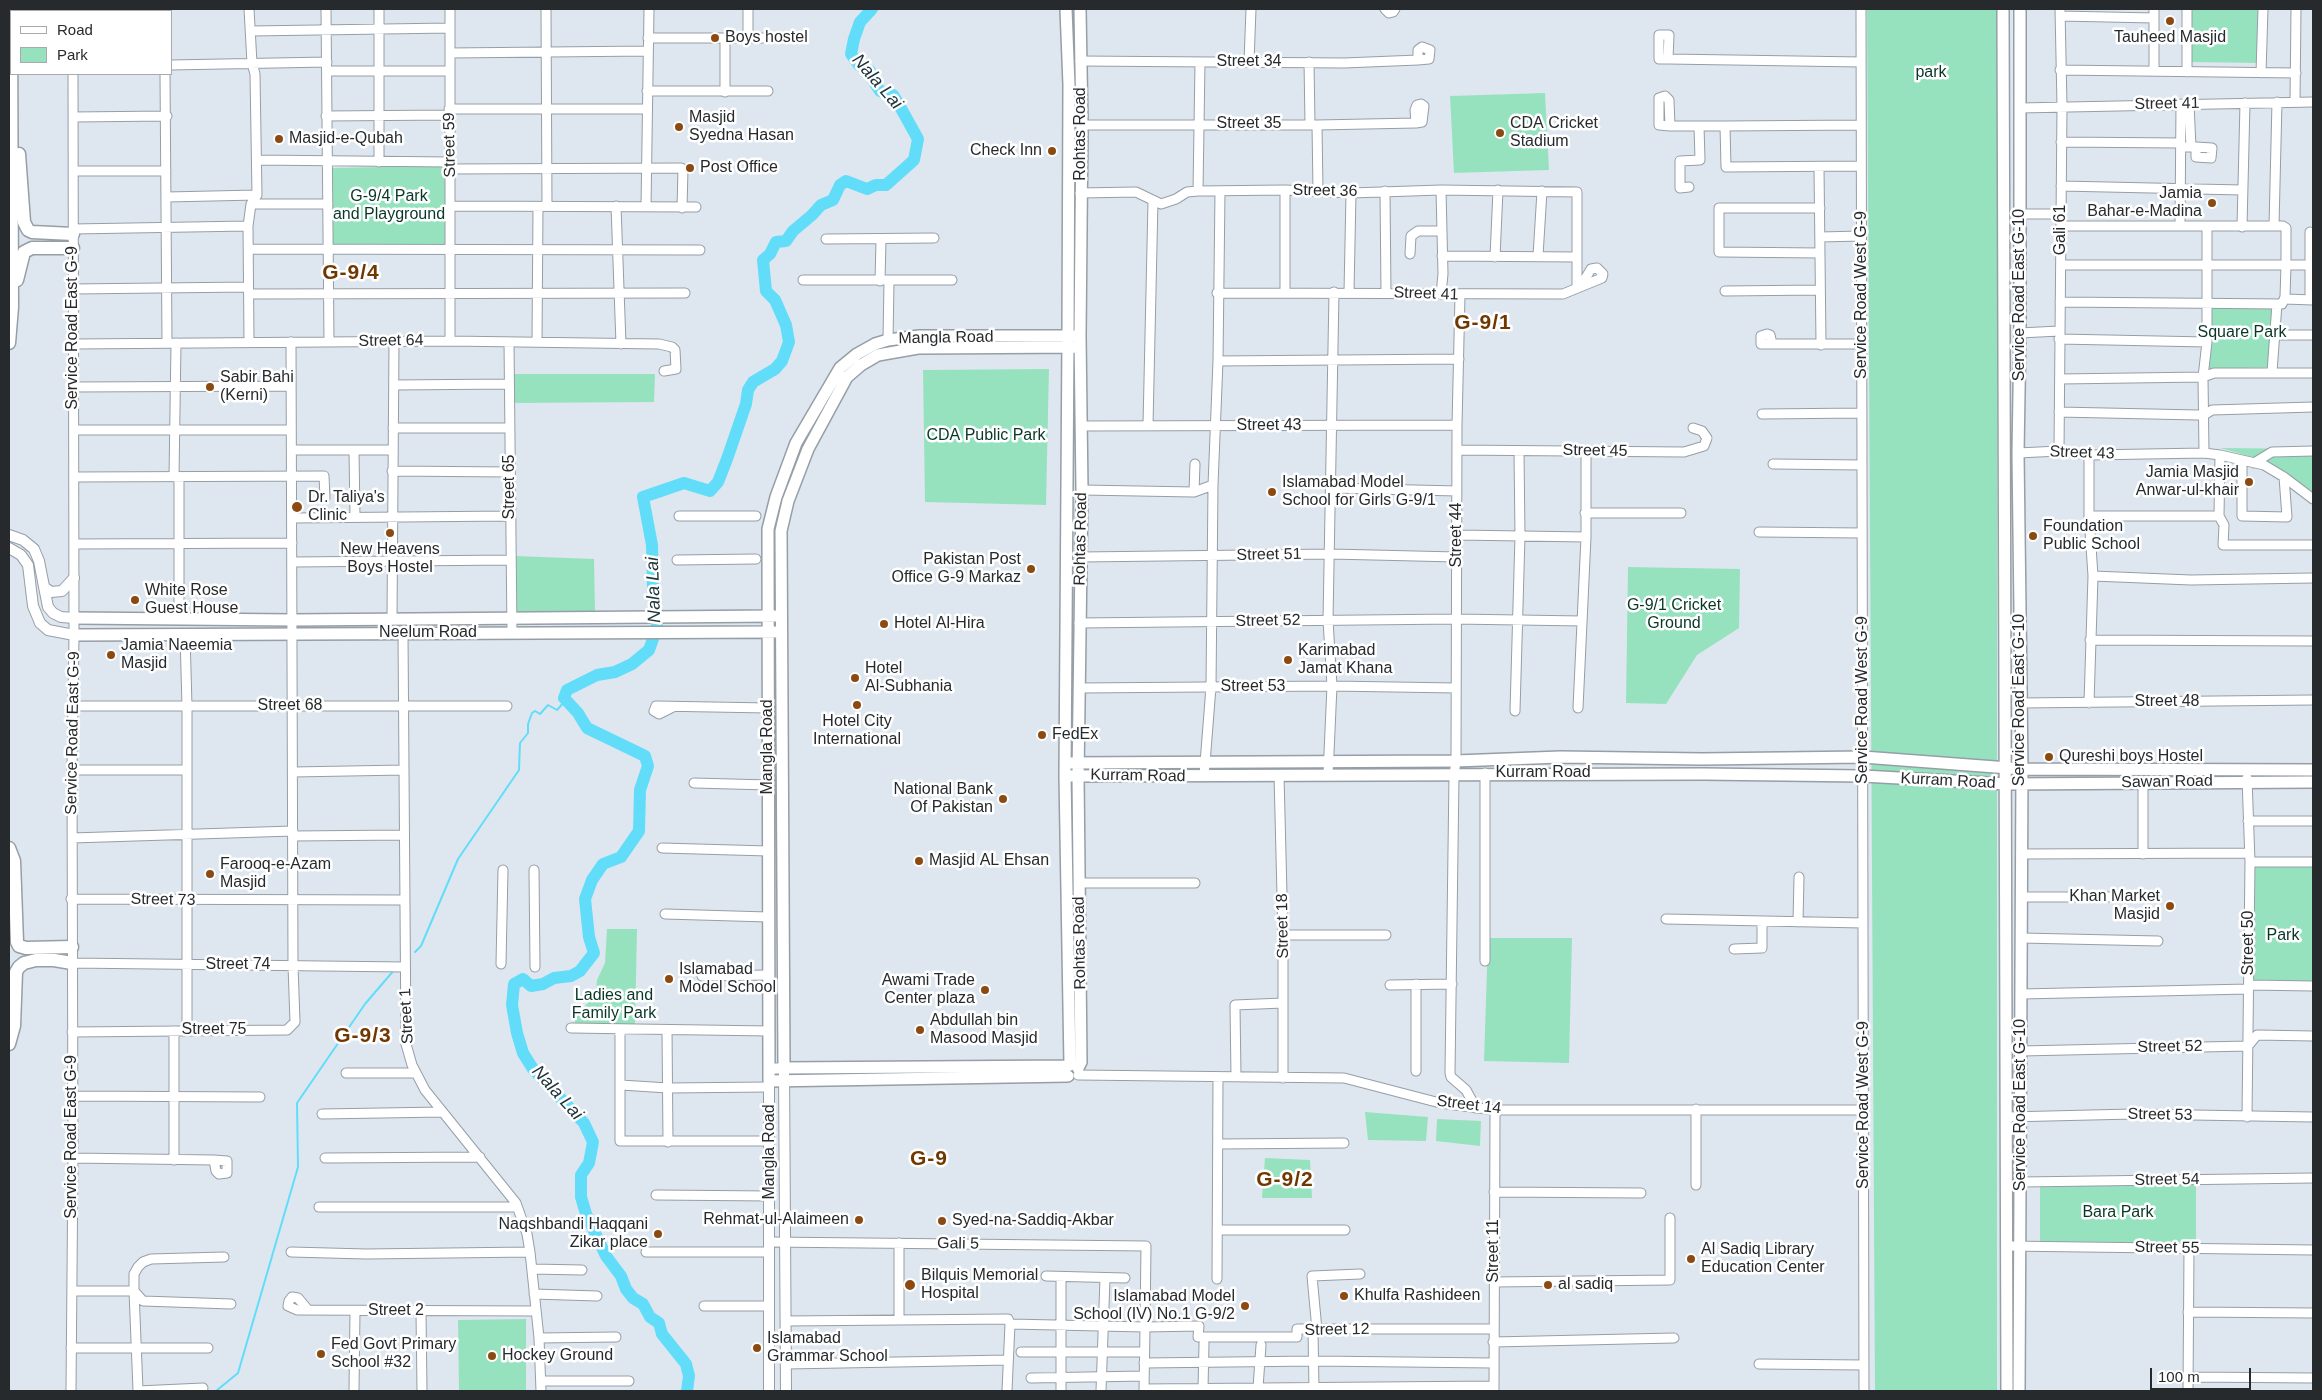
<!DOCTYPE html>
<html>
<head>
<meta charset="utf-8">
<style>
	body { margin:0 }
	#map { position:relative; width:2322px; height:1400px; overflow:hidden; background:#dee7ef; font-family:Arial,sans-serif }
	canvas { display:block }
	.frame { position:absolute; inset:0; border:10px solid #272a2d; pointer-events:none }
	.legend { position:absolute; left:10px; top:10px; width:162px; height:65px; box-sizing:border-box; background:#fff; border:1px solid #a9aaab; margin:0; padding:6px 9px; list-style:none; font-size:15px; color:#272a2d }
	.legend li { display:flex; align-items:center; gap:10px; height:25px }
	.legend b { width:25px; border:1px solid #a9aaab }
	.scale { position:absolute; left:2150px; top:1368px; width:101px; height:22px; box-sizing:border-box; border:2px solid #272a2d; border-top:0; padding-left:6px; font-size:15px; line-height:18px; white-space:nowrap; color:#272a2d; -webkit-text-stroke:4px #fff; paint-order:stroke }
</style>
</head>
<body>
<div id="map">
<canvas width="2322" height="1400"></canvas>
<div class="frame"></div>
<ul class="legend">
<li><b style="height:6px;background:#fff"></b>Road</li>
<li><b style="height:14px;background:#96e2bf"></b>Park</li>
</ul>
<div class="scale">100 m</div>
</div>
<script>
const c = document.querySelector('canvas').getContext('2d');
c.lineJoin = 'round';
function fillPath(path, color) { c.fillStyle = color; c.fill(path, 'evenodd'); }
const poly = rows => new Path2D(rows.map(r => 'M' + r).join(''));
function strokePath(path, color, width, dash) { c.strokeStyle = color; c.lineWidth = width; c.lineCap = dash ? 'butt' : 'round'; c.setLineDash(dash || []); c.stroke(path); }
function write(font, color, halo, rows, align = 'center') {
  c.font = font + ' Arial,sans-serif'; c.lineWidth = 5; c.setLineDash([]); c.textBaseline = 'middle'; c.strokeStyle = halo; c.fillStyle = color; for (const [text, x, y, turn = 0] of rows) {
    c.save(); c.translate(x, y); c.rotate((+turn || 0) * Math.PI / 180); c.textAlign = isNaN(turn) ? turn : align; if (halo) c.strokeText(text, 0, 0); c.fillText(text, 0, 0); c.restore();
  }
}
const green = poly([
	[1867,9,1997,9,1997,1391,1875,1391],
	[2190,9,2261,9,2259,63,2189,62],
	[1545,93,1549,170,1454,173,1450,96],
	[446,166,447,245,331,246,330,168],
	[2208,299,2275,299,2275,367,2208,369],
	[1049,369,1046,505,925,502,923,370],
	[511,374,655,374,654,402,512,403],
	[2220,448,2313,449,2313,492,2279,469,2256,458],
	[515,556,594,559,595,611,516,611],
	[1628,567,1740,569,1739,628,1697,655,1666,704,1626,703],
	[2252,865,2313,865,2313,983,2252,983],
	[607,929,637,929,635,1026,574,1025,576,1017,596,993,597,980,605,963],
	[1488,938,1572,938,1569,1063,1484,1061],
	[1365,1112,1428,1117,1426,1141,1368,1140],
	[1437,1119,1481,1121,1480,1146,1436,1141],
	[1265,1158,1310,1160,1312,1198,1262,1198],
	[2040,1184,2196,1184,2196,1242,2040,1242],
	[526,1319,526,1391,459,1391,458,1320]
]);
const stream = poly([
	[415,952,421,946,458,859,519,770,520,743,528,733,528,724,532,713,535,711,540,714,548,705,557,710,566,700],
	[216,1391,238,1373,298,1167,297,1103,365,1004,395,969]
]);
const river = poly([
	[687,1391,689,1376,686,1364,662,1334,659,1323,650,1317,643,1304,633,1298,626,1289,621,1276,606,1256,586,1214,581,1197,581,1175,589,1163,593,1142,584,1123,533,1069,523,1053,517,1033,512,1005,514,984,523,979,531,986,543,984,554,978,571,976,580,971,594,953,589,937,585,899,592,880,603,864,621,857,639,831,640,790,648,766,645,756,587,728,578,713,564,698,567,690,597,675,615,672,632,664,649,650,654,636,657,626,653,590,652,545,643,497,684,483,710,491,718,482,727,459,746,404,748,390,753,382,775,369,782,361,789,342,786,325,775,300,766,291,763,260,770,254,776,242,786,241,793,231,812,215,821,205,833,200,840,185,846,181,867,189,876,185,886,185,914,160,918,139,898,103,893,95,880,91,874,82,870,71,859,65,851,54,854,39,860,22,872,9]
]);
const minor = poly([
	[72,9,72,11],
	[326,9,329,342],
	[379,9,379,162],
	[450,9,450,341],
	[546,9,547,206],
	[1385,9,1389,13,1393,12,1395,9],
	[1861,9,1864,1391],
	[2154,9,2154,71],
	[2187,9,2187,72],
	[166,11,166,9],
	[2060,16,2154,18],
	[251,31,450,28],
	[648,38,778,38],
	[748,38,748,9],
	[450,53,648,51],
	[1668,59,1669,35,1659,35,1659,59,1668,59,1861,62],
	[1080,61,1344,63,1418,60,1429,59,1430,50,1422,47,1418,50,1418,60],
	[1249,62,1251,9],
	[1309,62,1310,124],
	[171,65,327,62],
	[2060,70,2296,73],
	[327,71,450,71],
	[2261,73,2263,9],
	[165,74,167,342],
	[647,91,768,91],
	[725,92,725,38],
	[2295,102,2296,9],
	[2020,108,2313,102],
	[449,109,647,109],
	[326,116,449,115],
	[73,117,167,116],
	[1082,125,1317,125,1416,123,1422,122,1424,106,1421,104,1417,105,1415,110,1416,123],
	[1317,125,1318,191],
	[1670,126,1669,100,1665,96,1659,98,1659,125,1670,126,1725,126,1861,125],
	[1725,126,1726,167,1861,166],
	[2061,142,2180,143],
	[2186,147,2191,147,2189,104],
	[2191,147,2196,147,2212,148,2211,158,2196,157,2196,147],
	[257,160,450,162],
	[1819,167,1821,345],
	[451,169,681,168,683,169,682,208],
	[73,171,166,171],
	[2061,186,2242,190],
	[1689,187,1680,188,1680,161,1700,160,1699,126],
	[1285,190,1285,292],
	[1441,190,1443,274,1441,294],
	[1198,191,1200,62],
	[1385,191,1386,293],
	[1080,193,1136,192,1161,204,1176,199,1187,192,1198,191,1285,190,1351,193,1441,190,1577,192,1577,287],
	[167,197,257,195],
	[251,204,328,204],
	[451,206,696,207],
	[616,206,621,344],
	[646,207,649,9],
	[1820,208,1719,208,1719,252,1820,253],
	[2020,214,2061,214],
	[2180,226,2181,104],
	[2274,226,2277,102],
	[2242,227,2245,103],
	[73,229,248,226],
	[2310,232,2310,300],
	[1820,237,1861,236],
	[826,239,934,238],
	[249,249,700,250],
	[1410,254,1411,236,1418,231,1442,231],
	[1442,256,1577,257],
	[1538,256,1542,191],
	[1495,257,1498,190],
	[2061,265,2313,265],
	[803,280,952,280],
	[880,281,881,240],
	[73,289,248,287],
	[1725,291,1820,290],
	[1349,292,1351,193],
	[1217,293,1563,294,1602,278,1603,274,1597,268,1591,269,1585,279],
	[249,294,685,293],
	[1460,295,1457,425,1456,761,1454,775,1450,1073,1451,1077,1466,1090,1476,1108],
	[2285,299,2313,300],
	[2060,302,2282,304,2285,297,2286,265,2286,228,2283,226,2061,226],
	[2020,333,2059,331],
	[2276,335,2313,335],
	[2059,339,2207,342],
	[888,340,889,282],
	[249,342,248,226,251,204,257,195,255,74,252,63,249,9],
	[509,342,512,633],
	[537,342,538,207],
	[74,344,450,341,659,344,672,347,675,350,676,369,664,371],
	[1772,344,1770,335,1767,334,1761,336,1761,344,1862,344],
	[1218,361,1459,359],
	[2272,372,2277,304],
	[2060,379,2203,377,2214,373,2313,373],
	[394,385,509,384],
	[74,387,291,386],
	[2059,412,2198,415,2204,415,2212,410,2313,407],
	[1762,414,1862,413],
	[1148,425,1153,201],
	[1081,426,1457,425],
	[393,428,510,428],
	[74,430,291,430],
	[292,450,393,450],
	[354,450,355,517],
	[1457,450,1684,452,1704,446,1707,438,1702,431,1693,428],
	[2059,451,2062,106,2060,9],
	[2018,453,2059,451,2089,455,2204,453,2220,455,2264,465,2284,477,2313,499],
	[2204,453,2203,377,2207,342,2207,227],
	[2089,455,2089,516,2093,576,2089,703],
	[2220,455,2219,516,2224,525,2223,545,2313,545],
	[2242,460,2242,516,2287,517,2284,477],
	[2254,463,2272,452,2313,451],
	[1773,464,1862,465],
	[392,471,510,472],
	[74,477,324,476,325,498],
	[174,477,176,343],
	[179,478,179,617],
	[1331,488,1457,491],
	[1082,490,1194,492,1213,485],
	[1194,492,1195,464],
	[1585,513,1681,513],
	[679,516,756,516],
	[2089,516,2219,516],
	[293,518,510,516],
	[1759,532,1862,533],
	[1458,535,1586,537],
	[74,544,292,543],
	[1081,557,1331,554,1457,557],
	[677,560,756,559],
	[293,562,511,560],
	[2093,576,2191,580,2313,578],
	[392,619,394,341],
	[1079,623,1456,619,1582,621],
	[403,633,406,1044,412,1065,425,1090,516,1203,527,1234,530,1252,539,1338,541,1391],
	[185,635,187,706,187,1030],
	[2090,640,2313,641],
	[1080,688,1332,686,1456,688],
	[2020,703,2313,700],
	[73,706,507,706],
	[673,707,659,714,654,711,656,706,768,708],
	[1578,708,1586,537,1586,451],
	[1515,711,1520,536,1519,451],
	[72,770,187,770],
	[293,772,404,770],
	[1485,773,1485,961],
	[1279,775,1283,935,1283,1078],
	[1328,775,1332,686,1328,620,1334,292],
	[1204,776,1211,687,1213,485,1218,361,1220,191],
	[2247,778,2250,862,2247,1117],
	[694,783,769,785],
	[2248,821,2313,821],
	[293,836,404,835],
	[72,838,293,831],
	[662,848,768,851],
	[2021,854,2249,853],
	[2143,854,2143,783],
	[2250,862,2313,862],
	[534,870,535,967],
	[1079,883,1195,883],
	[2021,897,2150,897],
	[71,899,405,900],
	[665,914,768,917],
	[1666,919,1863,923],
	[1798,922,1799,877],
	[1283,935,1386,935],
	[2021,938,2158,941],
	[1734,949,1762,948,1762,922],
	[72,963,405,967],
	[501,964,503,870],
	[702,976,769,975],
	[1390,985,1452,984],
	[2249,985,2313,986],
	[2021,994,2248,989],
	[571,1028,769,1031],
	[620,1030,620,1141,770,1141],
	[667,1030,668,1142],
	[72,1032,287,1030,295,1022,293,965,291,342],
	[2021,1051,2248,1046,2257,1035,2313,1036],
	[1416,1071,1416,984],
	[346,1073,416,1073],
	[1078,1075,1344,1078,1440,1103,1495,1110,1864,1110],
	[1236,1077,1235,1005,1283,1003],
	[621,1085,668,1088,769,1087],
	[72,1096,260,1097],
	[322,1114,442,1112],
	[2007,1117,2133,1114,2313,1117],
	[1218,1144,1344,1143],
	[73,1158,214,1160,227,1161,227,1173,219,1174,216,1171,214,1160],
	[325,1158,480,1157],
	[174,1160,174,1031],
	[2021,1182,2313,1178],
	[1696,1185,1696,1109],
	[1494,1192,1641,1193],
	[656,1195,770,1196],
	[319,1207,517,1207],
	[1217,1230,1345,1230],
	[770,1242,1146,1246,1145,1327,1010,1324],
	[899,1243,899,1319],
	[2007,1246,2313,1250],
	[291,1252,366,1254,530,1252],
	[646,1252,769,1252],
	[532,1269,582,1270],
	[1046,1276,1125,1278],
	[1217,1279,1218,1077],
	[1494,1282,1670,1280,1670,1218],
	[72,1291,134,1291,143,1301,231,1304],
	[534,1294,597,1296],
	[704,1306,769,1306],
	[308,1310,298,1298,292,1297,289,1301,288,1306,297,1310,535,1311],
	[421,1312,422,1391],
	[2188,1312,2313,1313],
	[787,1321,1008,1319,1010,1324,1007,1391],
	[1313,1330,1314,1391],
	[1317,1330,1312,1276,1360,1274],
	[539,1338,616,1337],
	[1493,1342,1674,1338],
	[71,1348,208,1348],
	[1021,1352,1144,1352],
	[1144,1363,1315,1361,1493,1363],
	[786,1364,1008,1360],
	[1759,1364,1864,1365],
	[1031,1378,1144,1376],
	[2189,1379,2192,1377,2313,1378],
	[541,1381,629,1381],
	[1258,1388,1261,1345],
	[1144,1389,1494,1386],
	[1203,1389,1204,1343],
	[138,1390,134,1291,134,1274,138,1267,143,1262,151,1259,224,1257],
	[1494,1390,1495,1110],
	[71,1391,73,1158,72,770,74,635,73,74],
	[138,1391,203,1388],
	[354,1391,355,1311],
	[1061,1391,1061,1277],
	[1101,1391,1105,1278],
	[1144,1391,1145,1327,1199,1326,1198,1337,1297,1337,1297,1329,1493,1329],
	[2188,1391,2189,1248]
]);
const tertiary = poly([
	[9,535,23,540,34,549,39,561,48,607,53,613,61,617,74,618],
	[9,548,21,555,28,565,33,606,40,623,48,630,74,635],
	[44,587,51,592,62,591,74,578],
	[769,1069,784,1068,786,1391],
	[769,1391,769,1081]
]);
const secondary = poly([
	[1066,9,1069,85,1068,337,1065,776,1070,1065],
	[2003,9,2007,1391],
	[74,618,293,620,775,616],
	[74,635,775,632],
	[1066,763,1456,761,1560,757,1702,759,1863,757,2022,769,2313,770],
	[1065,776,1703,774,1863,776,2006,784,2313,782],
	[1068,1066,784,1068,781,531,788,501,808,449,847,377,861,365,878,355,918,348,1080,347],
	[1078,1068,1081,1062,1078,775,1082,490,1080,336,1082,125,1080,9],
	[1068,1076,769,1081,768,529,776,497,796,443,840,368,857,354,875,344,888,340,919,336,1080,336],
	[2019,1391,2022,769,2018,453,2020,333,2020,9]
]);
const primary = poly([
	[19,154,24,222,28,230,32,232,73,234],
	[17,280,24,252,32,248,73,248],
	[9,343,12,307,11,9],
	[9,848,14,861,17,942,19,946,26,948,72,947],
	[9,1044,14,1026,16,972,19,967,24,963,36,960,54,960,72,963]
]);
const trunk = poly([
	[20,11,20,9],
	[11,64,11,63]
]);
const markers = [
	[2170,21,5,"#8a4a12"],
	[715,38,5,"#8a4a12"],
	[679,127,5,"#8a4a12"],
	[1500,133,5,"#8a4a12"],
	[279,139,5,"#8a4a12"],
	[1052,151,5,"#8a4a12"],
	[690,168,5,"#8a4a12"],
	[2212,203,5,"#8a4a12"],
	[210,387,5,"#8a4a12"],
	[2249,482,5,"#8a4a12"],
	[1272,492,5,"#8a4a12"],
	[297,507,6,"#8a4a12"],
	[390,533,5,"#8a4a12"],
	[2033,536,5,"#8a4a12"],
	[1031,569,5,"#8a4a12"],
	[135,600,5,"#8a4a12"],
	[884,624,5,"#8a4a12"],
	[111,655,5,"#8a4a12"],
	[1288,660,5,"#8a4a12"],
	[855,678,5,"#8a4a12"],
	[857,705,5,"#8a4a12"],
	[1042,735,5,"#8a4a12"],
	[2049,757,5,"#8a4a12"],
	[1003,799,5,"#8a4a12"],
	[919,861,5,"#8a4a12"],
	[210,874,5,"#8a4a12"],
	[2170,906,5,"#8a4a12"],
	[669,979,5,"#8a4a12"],
	[985,990,5,"#8a4a12"],
	[920,1030,5,"#8a4a12"],
	[859,1220,5,"#8a4a12"],
	[942,1221,5,"#8a4a12"],
	[658,1234,5,"#8a4a12"],
	[1691,1259,5,"#8a4a12"],
	[910,1285,6,"#8a4a12"],
	[1548,1285,5,"#8a4a12"],
	[1344,1296,5,"#8a4a12"],
	[1245,1306,5,"#8a4a12"],
	[757,1348,5,"#8a4a12"],
	[321,1354,5,"#8a4a12"],
	[492,1356,5,"#8a4a12"]
];
const poiNames = [
	["Boys hostel",725,38],
	["Tauheed Masjid",2170,38,"center"],
	["Masjid",689,118],
	["Syedna Hasan",689,136],
	["CDA Cricket",1510,124],
	["Stadium",1510,142],
	["Masjid-e-Qubah",289,139],
	["Check Inn",1042,151,"right"],
	["Post Office",700,168],
	["Jamia",2202,194,"right"],
	["Bahar-e-Madina",2202,212,"right"],
	["Sabir Bahi",220,378],
	["(Kerni)",220,396],
	["Jamia Masjid",2239,473,"right"],
	["Anwar-ul-khair",2239,491,"right"],
	["Islamabad Model",1282,483],
	["School for Girls G-9/1",1282,501],
	["Dr. Taliya's",308,498],
	["Clinic",308,516],
	["Foundation",2043,527],
	["Public School",2043,545],
	["New Heavens",390,550,"center"],
	["Boys Hostel",390,568,"center"],
	["Pakistan Post",1021,560,"right"],
	["Office G-9 Markaz",1021,578,"right"],
	["White Rose",145,591],
	["Guest House",145,609],
	["Hotel Al-Hira",894,624],
	["Jamia Naeemia",121,646],
	["Masjid",121,664],
	["Karimabad",1298,651],
	["Jamat Khana",1298,669],
	["Hotel",865,669],
	["Al-Subhania",865,687],
	["Hotel City",857,722,"center"],
	["International",857,740,"center"],
	["FedEx",1052,735],
	["Qureshi boys Hostel",2059,757],
	["National Bank",993,790,"right"],
	["Of Pakistan",993,808,"right"],
	["Masjid AL Ehsan",929,861],
	["Farooq-e-Azam",220,865],
	["Masjid",220,883],
	["Khan Market",2160,897,"right"],
	["Masjid",2160,915,"right"],
	["Islamabad",679,970],
	["Model School",679,988],
	["Awami Trade",975,981,"right"],
	["Center plaza",975,999,"right"],
	["Abdullah bin",930,1021],
	["Masood Masjid",930,1039],
	["Rehmat-ul-Alaimeen",849,1220,"right"],
	["Syed-na-Saddiq-Akbar",952,1221],
	["Naqshbandi Haqqani",648,1225,"right"],
	["Zikar place",648,1243,"right"],
	["Al Sadiq Library",1701,1250],
	["Education Center",1701,1268],
	["Bilquis Memorial",921,1276],
	["Hospital",921,1294],
	["al sadiq",1558,1285],
	["Khulfa Rashideen",1354,1296],
	["Islamabad Model",1235,1297,"right"],
	["School (IV) No.1 G-9/2",1235,1315,"right"],
	["Islamabad",767,1339],
	["Grammar School",767,1357],
	["Fed Govt Primary",331,1345],
	["School #32",331,1363],
	["Hockey Ground",502,1356]
];
const streetNames = [
	["Street 34",1249,62],
	["Street 41",2167,104,-1],
	["Street 35",1249,124],
	["Rohtas Road",1081,134,-90],
	["Street 59",450,145,-91],
	["Street 36",1325,191,1],
	["Gali 61",2061,230,-90],
	["Street 41",1426,294,2],
	["Service Road West G-9",1862,295,-90],
	["Service Road East G-10",2020,295,-90],
	["Service Road East G-9",73,328,-90],
	["Mangla Road",946,338,-1],
	["Street 64",391,341,-1],
	["Street 43",1269,426],
	["Street 45",1595,451,1],
	["Street 43",2082,453,2],
	["Street 65",510,487,-90],
	["Street 44",1457,535,-90],
	["Rohtas Road",1081,539,-89],
	["Street 51",1269,555,-1],
	["Street 52",1268,621,-1],
	["Neelum Road",428,633],
	["Street 53",1253,687],
	["Service Road West G-9",1863,700,-90],
	["Service Road East G-10",2020,700,-90],
	["Street 48",2167,702],
	["Street 68",290,706],
	["Service Road East G-9",73,733,-89],
	["Mangla Road",768,747,-90],
	["Kurram Road",1543,773],
	["Kurram Road",1138,776,1],
	["Kurram Road",1948,781,3],
	["Sawan Road",2167,782,-1],
	["Street 73",163,900,1],
	["Street 18",1283,926,-91],
	["Rohtas Road",1080,943,-91],
	["Street 50",2249,943,-90],
	["Street 74",238,965],
	["Street 1",407,1016,-93],
	["Street 75",214,1030],
	["Street 52",2170,1047,-1],
	["Street 14",1469,1105,7],
	["Service Road West G-9",1864,1105,-90],
	["Service Road East G-10",2021,1105,-90],
	["Street 53",2160,1115,1],
	["Service Road East G-9",72,1137,-90],
	["Mangla Road",770,1152,-90],
	["Street 54",2167,1180,-1],
	["Gali 5",958,1244,1],
	["Street 55",2167,1248,1],
	["Street 11",1494,1251,-90],
	["Street 2",396,1311],
	["Street 12",1337,1330,-1]
];
const parkNames = [
	["park",1931,73],
	["G-9/4 Park",389,197],
	["and Playground",389,215],
	["Square Park",2242,333],
	["CDA Public Park",986,436],
	["G-9/1 Cricket",1674,606],
	["Ground",1674,624],
	["Park",2283,936],
	["Ladies and",614,996],
	["Family Park",614,1014],
	["Bara Park",2118,1213]
];
const waterNames = [
	["Nala Lai",877,82,49],
	["Nala Lai",654,590,-92],
	["Nala Lai",557,1093,48]
];
const districtNames = [
	["G-9/4",351,273],
	["G-9/1",1483,323],
	["G-9/3",363,1036],
	["G-9",929,1159],
	["G-9/2",1285,1180]
];
fillPath(green, '#96e2bf');
strokePath(stream, '#61ddfa', 2);
strokePath(river, '#61ddfa', 12);
strokePath(minor, '#969ea6', 11);
strokePath(tertiary, '#969ea6', 12);
strokePath(secondary, '#969ea6', 14);
strokePath(primary, '#969ea6', 15);
strokePath(trunk, '#969ea6', 16);
strokePath(minor, '#fff', 9);
strokePath(tertiary, '#fff', 10);
strokePath(secondary, '#fff', 11);
strokePath(primary, '#fff', 12);
strokePath(trunk, '#fff', 14);
for (const [x, y, r, color] of markers) { const dot = new Path2D(); dot.arc(x, y, r, 0, 2 * Math.PI); c.fillStyle = color; c.fill(dot); strokePath(dot, '#fff', 2); }
write('16px', '#272a2d', '#fff', poiNames, 'left');
write('16px', '#272a2d', '#fff', streetNames);
write('16px', '#083726', '#fff', parkNames);
write('italic 18px', '#20363c', '#fff', waterNames);
c.letterSpacing = '1px';
write('bold 21px', '#703800', '#fff', districtNames);
c.letterSpacing = '0px';
</script>
</body>
</html>
